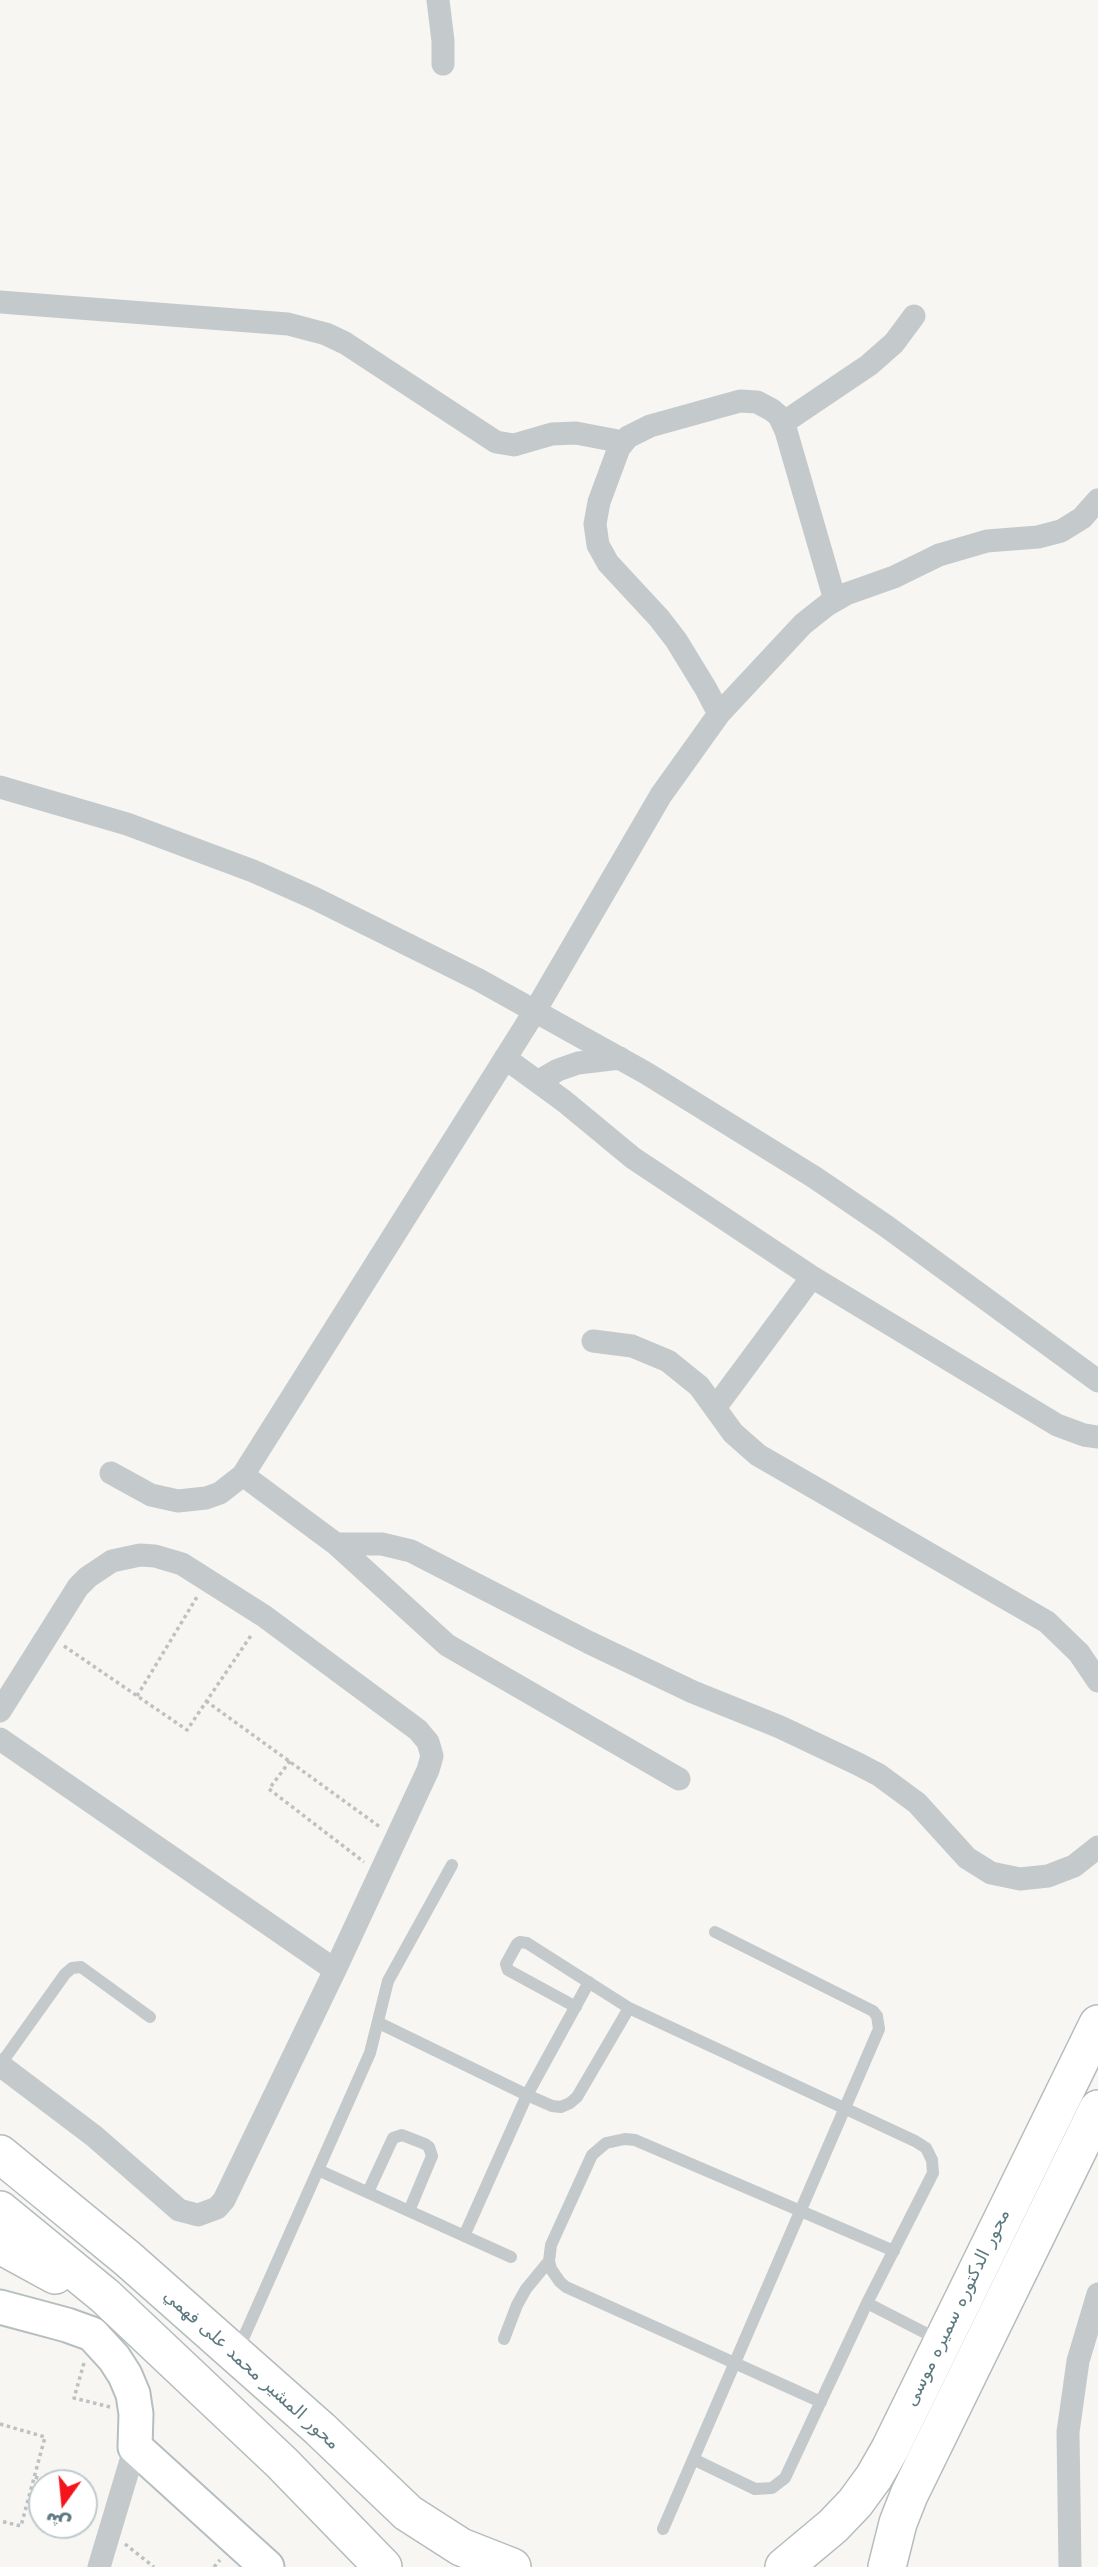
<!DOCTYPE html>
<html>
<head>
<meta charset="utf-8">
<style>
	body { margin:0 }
	#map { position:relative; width:1098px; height:2567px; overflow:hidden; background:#f7f6f3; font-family:"DejaVu Sans",Cairo,sans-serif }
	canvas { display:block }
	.north { position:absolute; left:28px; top:2469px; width:70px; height:70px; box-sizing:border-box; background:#fff; border:2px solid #bfcacd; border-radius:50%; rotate:195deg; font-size:19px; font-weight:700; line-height:28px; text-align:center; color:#5e7a81 }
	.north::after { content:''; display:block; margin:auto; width:24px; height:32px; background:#f4151c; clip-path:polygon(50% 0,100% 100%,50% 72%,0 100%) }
</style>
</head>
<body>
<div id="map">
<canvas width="1098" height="2567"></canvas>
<div class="north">ش</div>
</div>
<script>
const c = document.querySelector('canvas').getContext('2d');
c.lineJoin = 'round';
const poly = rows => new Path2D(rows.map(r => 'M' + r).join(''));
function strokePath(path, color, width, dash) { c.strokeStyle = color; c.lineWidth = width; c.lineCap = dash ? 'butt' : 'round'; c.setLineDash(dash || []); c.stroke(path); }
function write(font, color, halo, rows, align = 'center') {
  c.font = font + ' "DejaVu Sans",Cairo,sans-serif'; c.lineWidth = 7; c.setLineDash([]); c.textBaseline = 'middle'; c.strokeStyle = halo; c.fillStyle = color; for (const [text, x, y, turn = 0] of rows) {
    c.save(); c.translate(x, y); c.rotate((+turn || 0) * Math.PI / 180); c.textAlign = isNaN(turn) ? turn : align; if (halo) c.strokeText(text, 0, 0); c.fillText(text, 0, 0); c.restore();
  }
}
const path = poly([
	[64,1646,187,1730,252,1634],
	[137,1696,197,1597],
	[206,1701,380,1827],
	[290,1761,269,1789,364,1862],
	[84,2363,74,2398,110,2407],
	[0,2424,45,2437,21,2526,0,2521],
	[35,2477,52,2483],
	[84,2494,87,2495,84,2508],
	[28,2500,42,2505],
	[125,2544,154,2567],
	[214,2567,220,2560]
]);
const lane = poly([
	[576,2007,508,1970,506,1964,517,1944,520,1942,527,1943,629,2008,915,2141,926,2148,932,2160,933,2173,867,2303,785,2478,772,2488,755,2489,693,2459],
	[379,2023,527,2095,552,2106,561,2107,570,2103,577,2097,629,2008],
	[0,2065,65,1974,72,1968,81,1967,150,2017],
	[318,2170,511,2257],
	[368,2192,393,2138,402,2135,425,2144,429,2147,432,2156,409,2211],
	[464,2236,527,2095,589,1982],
	[867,2303,941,2341],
	[504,2339,517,2305,526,2289,549,2261],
	[238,2350,370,2053,388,1981,452,1865],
	[821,2402,566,2287,560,2282,551,2269,549,2261,551,2245,592,2155,606,2143,625,2139,635,2140,894,2251],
	[663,2529,879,2029,877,2016,873,2011,715,1932]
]);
const street = poly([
	[438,0,443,41,443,64],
	[0,302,288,324,326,334,345,343,496,442,514,445,552,434,576,433,623,442],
	[783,423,869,365,894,343,914,316],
	[719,714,706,689,676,640,659,618,608,563,598,545,595,524,599,502,619,448,628,437,650,426,740,401,757,402,772,410,779,416,786,431,835,600],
	[0,787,127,824,253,871,314,898,479,980,646,1073,814,1177,886,1226,1098,1381],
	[505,1058,564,1101,633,1158,812,1277,1057,1425,1084,1435,1098,1437],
	[539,1081,558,1070,578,1063,620,1058],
	[593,1341,632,1346,668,1361,699,1386,733,1433,758,1455,1047,1622,1079,1653,1098,1681],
	[715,1408,812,1277],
	[111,1473,151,1495,178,1501,206,1498,220,1493,243,1475,535,1011,661,795,719,714,803,624,827,605,846,594,894,577,939,555,987,541,1038,537,1061,531,1082,518,1098,500],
	[243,1475,336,1544,447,1645,679,1779],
	[336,1544,382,1544,411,1551,588,1642,693,1692,780,1727,858,1764,879,1775,917,1803,967,1858,991,1873,1020,1879,1048,1876,1074,1866,1098,1847],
	[0,1711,78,1587,88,1577,112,1561,140,1555,155,1556,182,1564,264,1616,418,1730,428,1742,432,1756,428,1770,335,1970,224,2200,217,2208,198,2215,179,2210,94,2136,0,2065],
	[0,1739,335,1970],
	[99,2567,135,2447],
	[1070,2567,1068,2432,1078,2361,1098,2294]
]);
const secondary = poly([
	[0,2307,67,2325,92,2334,114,2358,125,2375,133,2394,136,2414,135,2447,267,2567]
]);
const primary = poly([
	[0,2154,128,2259,320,2429,408,2513,461,2547,512,2567],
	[0,2210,105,2296,282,2463,383,2567],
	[0,2245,55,2275],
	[784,2567,833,2526,855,2503,874,2477,890,2449,1098,2024],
	[887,2567,898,2523,909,2495,1098,2109]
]);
const streetNames = [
	["محور الدكتوره سميره موسى",958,2308,-64],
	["محور المشير محمد على فهمي",251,2370,42]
];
strokePath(secondary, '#b5bec0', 37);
strokePath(primary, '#b4bcbe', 40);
strokePath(path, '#bdc1c2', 3.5, [3.5, 3.5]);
strokePath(lane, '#c4cacc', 12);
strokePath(street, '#c4cacc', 23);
strokePath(secondary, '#fff', 33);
strokePath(primary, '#fff', 37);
write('18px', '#5e7a81', '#fff', streetNames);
</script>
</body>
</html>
